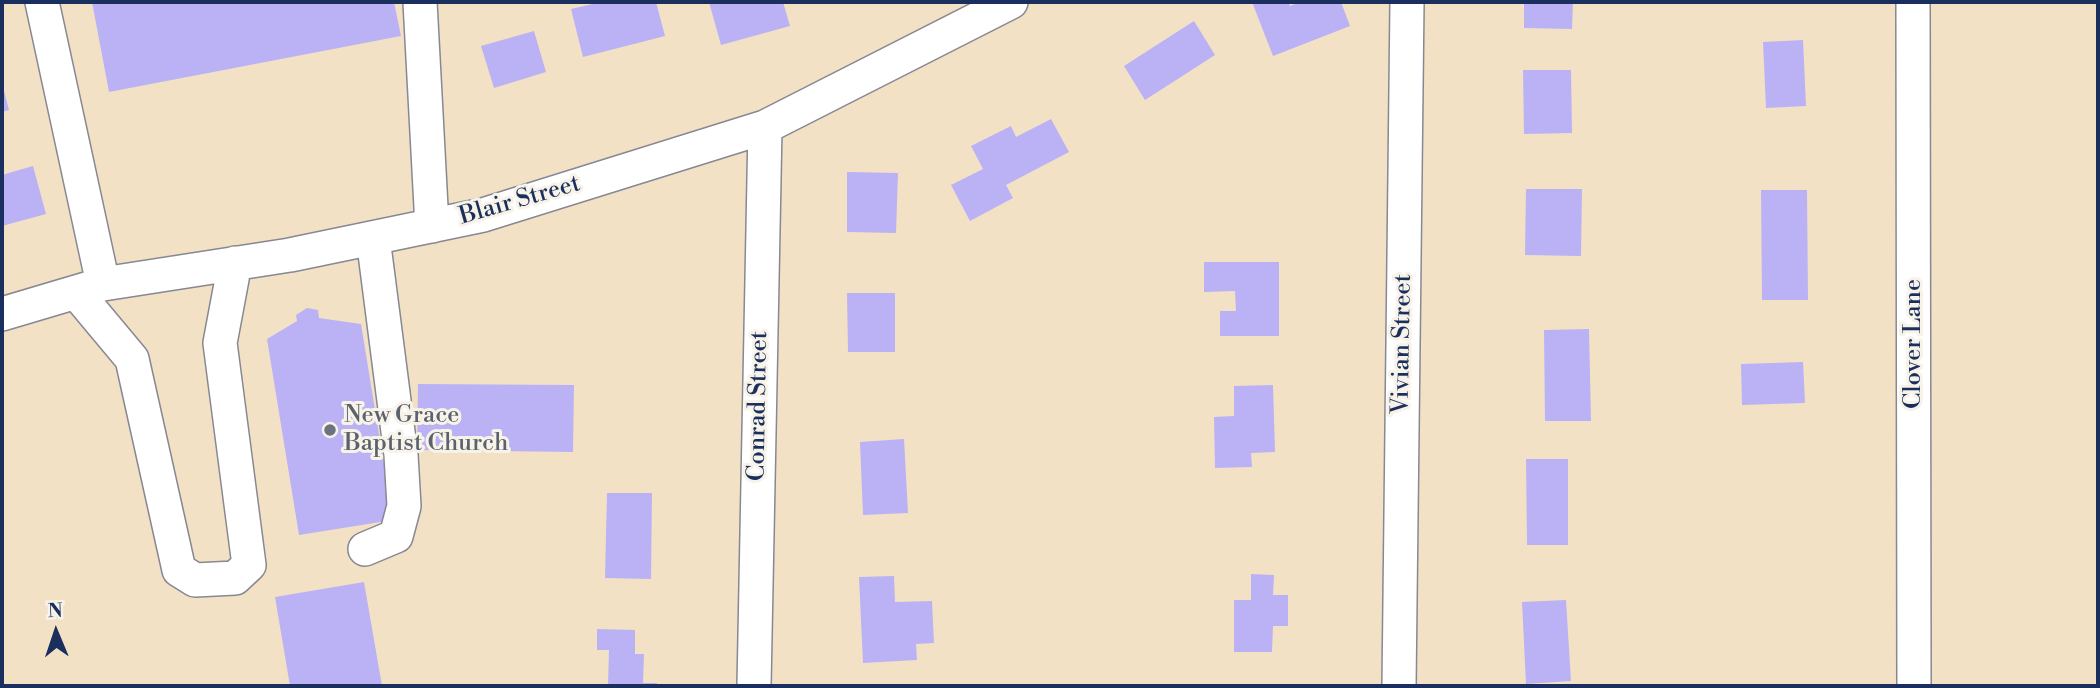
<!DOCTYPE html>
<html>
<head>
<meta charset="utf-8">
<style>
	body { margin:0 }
	#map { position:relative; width:2100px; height:688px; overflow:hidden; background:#f3e1c6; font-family:"Libre Bodoni",serif }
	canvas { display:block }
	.frame { position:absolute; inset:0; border:4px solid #1b2f5e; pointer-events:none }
	.north { position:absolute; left:21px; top:597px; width:70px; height:70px; -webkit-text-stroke:5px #f7f3e8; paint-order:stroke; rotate:358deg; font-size:19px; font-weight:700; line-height:28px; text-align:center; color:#1b2f5e }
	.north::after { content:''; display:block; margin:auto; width:24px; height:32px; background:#1b2f5e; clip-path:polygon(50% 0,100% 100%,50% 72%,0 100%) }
</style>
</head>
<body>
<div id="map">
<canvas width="2100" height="688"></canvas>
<div class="frame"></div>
<div class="north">N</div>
</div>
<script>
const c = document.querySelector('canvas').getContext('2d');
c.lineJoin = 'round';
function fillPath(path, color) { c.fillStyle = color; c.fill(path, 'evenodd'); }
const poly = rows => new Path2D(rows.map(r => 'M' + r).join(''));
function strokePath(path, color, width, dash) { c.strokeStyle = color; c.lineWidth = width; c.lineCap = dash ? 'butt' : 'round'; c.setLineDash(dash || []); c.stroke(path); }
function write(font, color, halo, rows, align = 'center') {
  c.font = font + ' "Libre Bodoni",serif'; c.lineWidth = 6; c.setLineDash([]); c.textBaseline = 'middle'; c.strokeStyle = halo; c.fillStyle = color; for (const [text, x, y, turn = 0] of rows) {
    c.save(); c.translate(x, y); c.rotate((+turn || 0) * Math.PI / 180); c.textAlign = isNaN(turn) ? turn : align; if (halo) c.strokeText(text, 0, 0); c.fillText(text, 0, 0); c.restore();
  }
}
const building = poly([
	[92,2,394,2,401,36,109,92],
	[601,2,656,2,665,36,583,57,571,9],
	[709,2,783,2,790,26,721,45],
	[1252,2,1288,2,1290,6,1300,2,1341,2,1350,26,1273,56],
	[1524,2,1573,2,1572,29,1524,28],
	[1194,21,1215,55,1145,100,1124,66],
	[534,31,546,72,494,88,481,46],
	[1803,40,1806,106,1766,108,1763,42],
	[1523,70,1571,70,1572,133,1524,134],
	[2,83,9,110,2,112],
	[1051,119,1069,152,1006,185,1013,198,970,221,951,185,983,169,971,146,1011,126,1016,137],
	[33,166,46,214,2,226,2,175],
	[847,172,898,173,896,233,847,232],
	[1526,189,1582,189,1581,256,1525,255],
	[1761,190,1807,190,1808,300,1762,300],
	[1204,262,1279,262,1279,336,1220,336,1220,311,1236,311,1235,291,1204,292],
	[847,293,895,293,895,352,848,352],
	[307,308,318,310,319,318,361,324,393,520,299,535,267,339,297,321,296,315],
	[1589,329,1591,421,1545,421,1544,330],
	[1803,362,1805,403,1742,405,1741,364],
	[418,384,574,385,573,452,417,450],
	[1273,385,1275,452,1251,453,1252,467,1215,468,1214,417,1234,416,1234,386],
	[904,439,908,513,863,515,860,442],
	[1526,459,1568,459,1568,545,1527,545],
	[607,493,652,493,651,579,605,578],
	[1251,574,1274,575,1273,595,1288,595,1288,626,1273,626,1272,652,1234,652,1234,600,1251,600],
	[894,576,895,602,932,601,934,643,916,644,917,660,863,663,859,577],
	[364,582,382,686,290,686,275,597],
	[1566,600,1571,681,1526,684,1522,602],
	[597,629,635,630,635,654,644,654,643,683,657,683,657,686,608,686,609,650,597,650]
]);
const minor = poly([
	[42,2,103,284],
	[420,2,432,226],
	[1913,2,1914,686],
	[76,292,132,359,179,570,195,580,235,578,249,565,220,343,235,263],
	[2,314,103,284,290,255,483,215,765,127,1011,2],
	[365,549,396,536,404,506,401,455,373,238],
	[754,686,765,127],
	[1399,686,1407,2]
]);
const markers = [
	[330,430,7,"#6b7280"]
];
const streetNames = [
	["Blair Street",520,201,-16],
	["Vivian Street",1403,344,-89],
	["Clover Lane",1914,344,-90],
	["Conrad Street",759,406,-89]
];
const worshipNames = [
	["New Grace",344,416],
	["Baptist Church",344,444]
];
fillPath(building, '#bab2f5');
strokePath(minor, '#878892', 36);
strokePath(minor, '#fff', 33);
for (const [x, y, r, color] of markers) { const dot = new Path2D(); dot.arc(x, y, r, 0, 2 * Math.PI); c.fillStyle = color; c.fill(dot); strokePath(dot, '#f7f3e8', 2.5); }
write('24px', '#1b2f5e', '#f7f3e8', streetNames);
write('24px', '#5b616d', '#f7f3e8', worshipNames, 'left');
</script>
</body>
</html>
